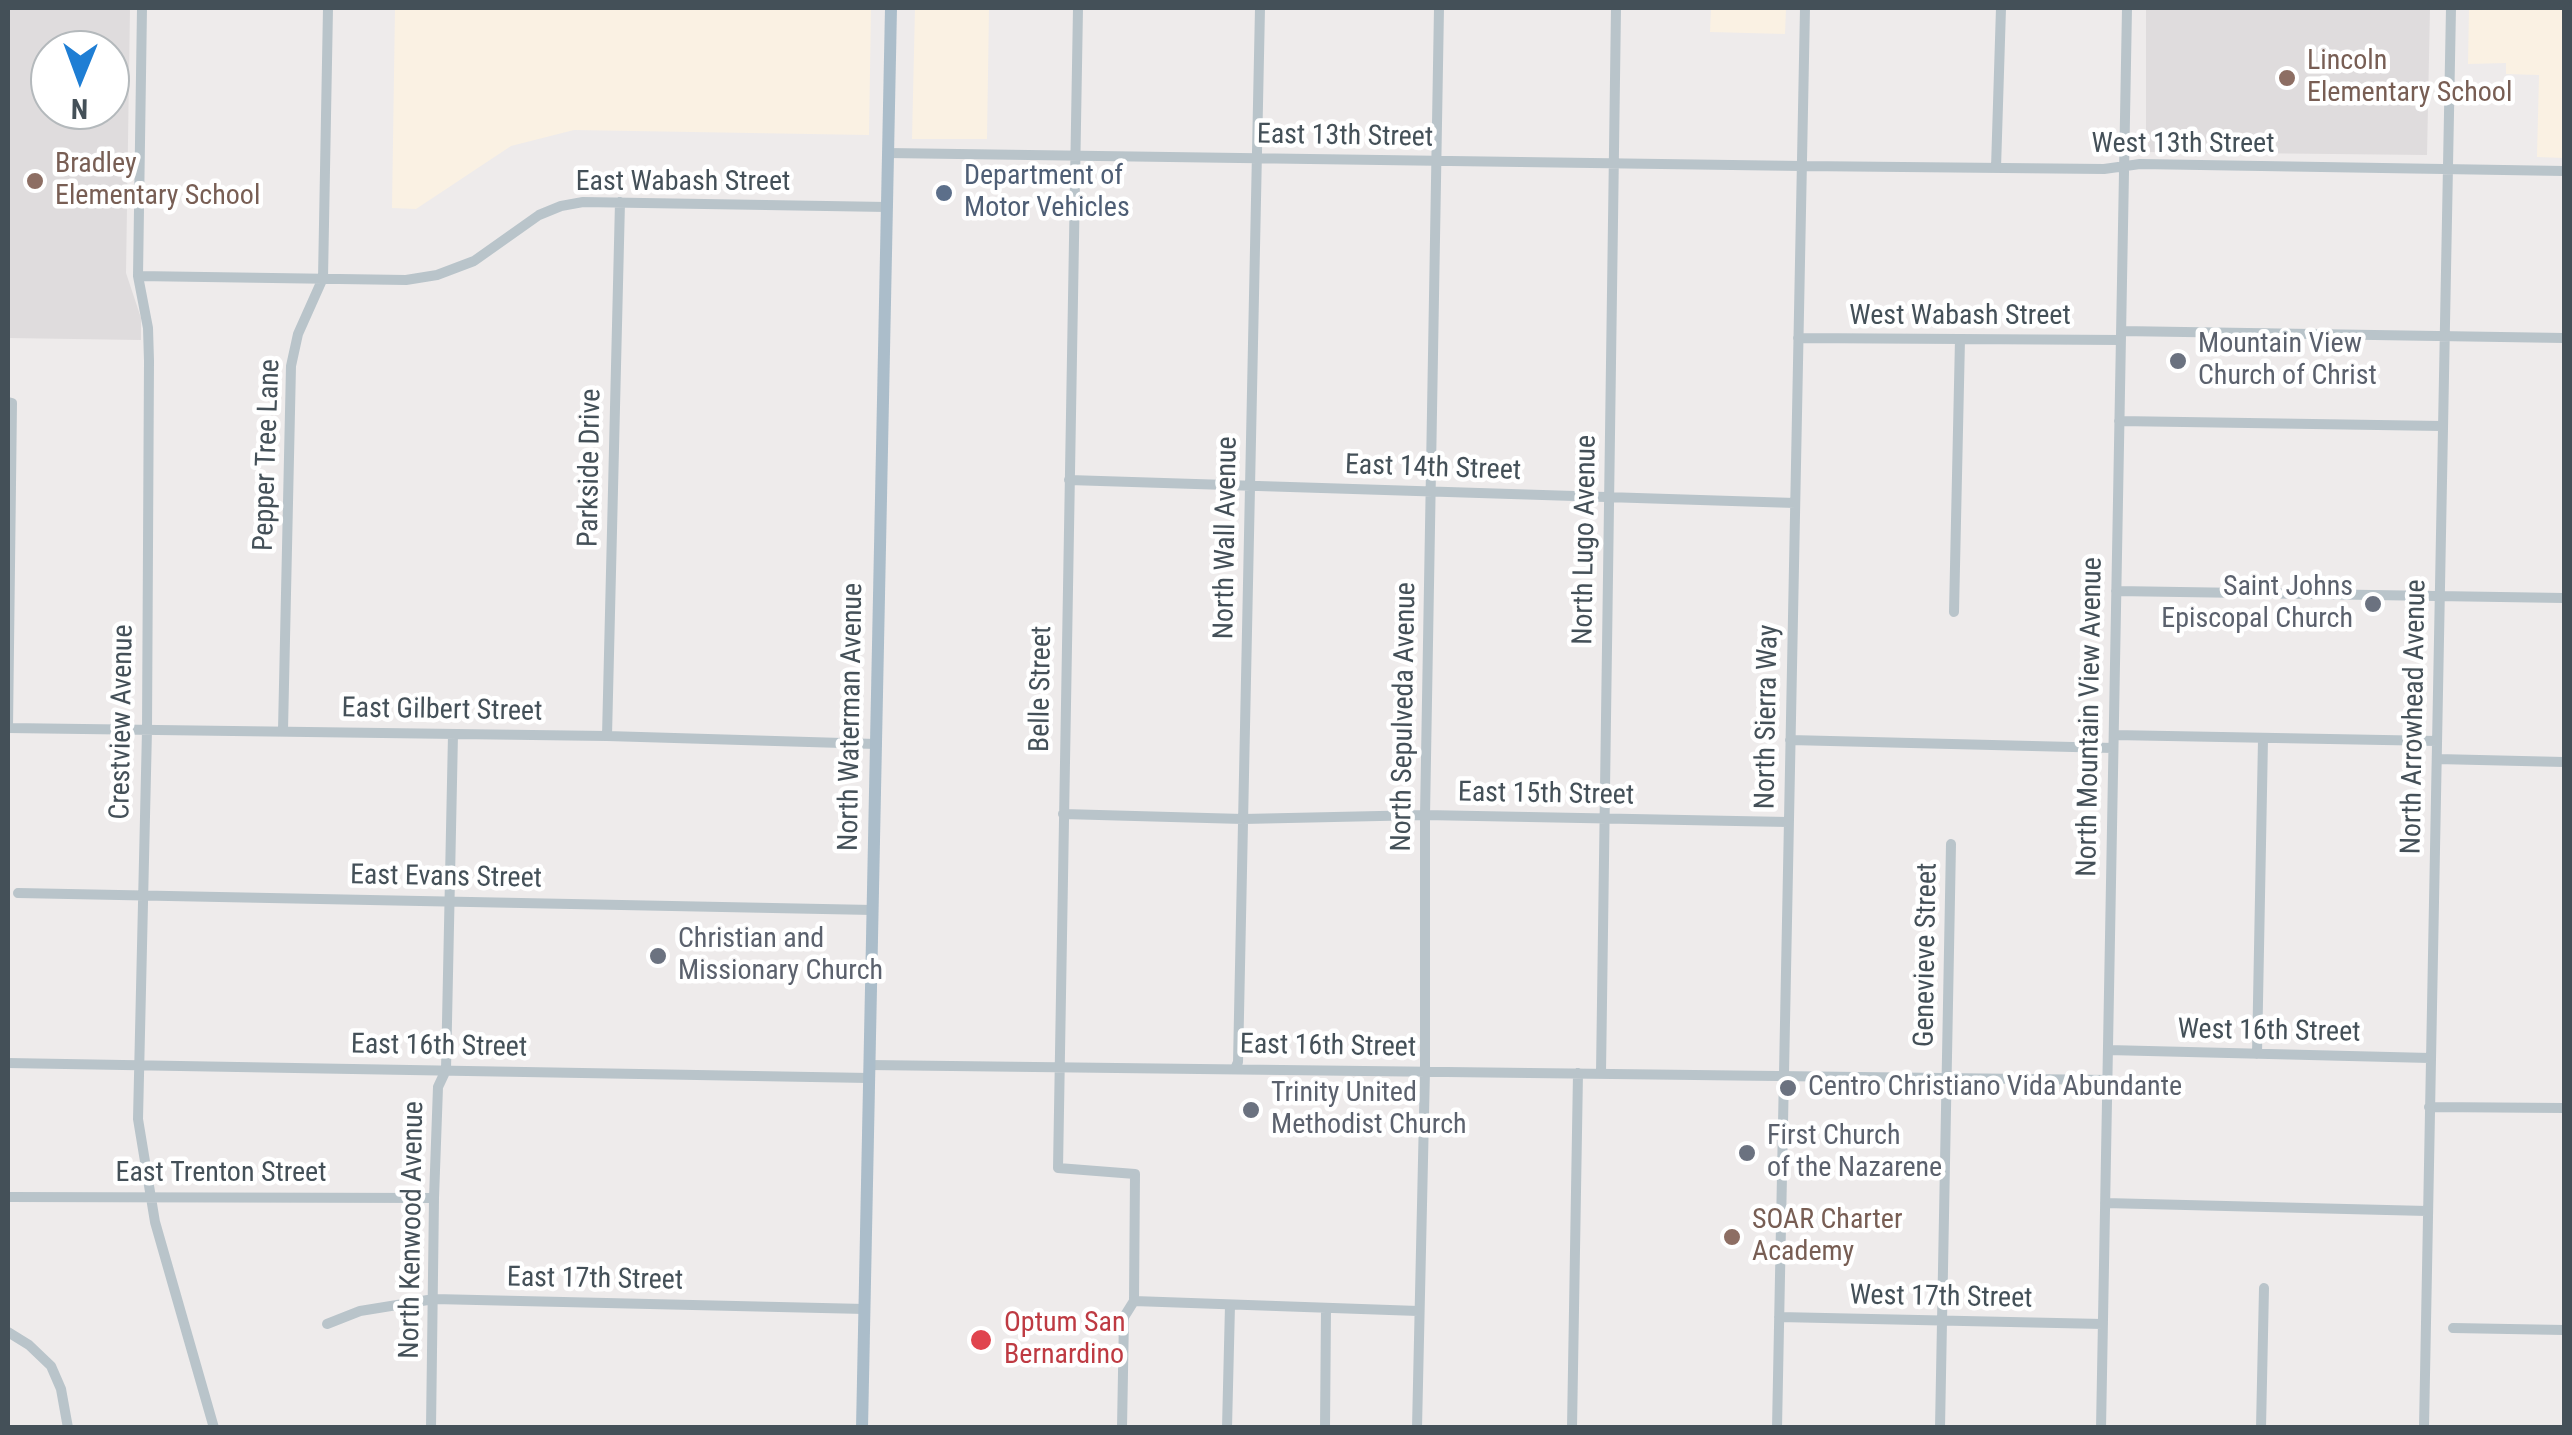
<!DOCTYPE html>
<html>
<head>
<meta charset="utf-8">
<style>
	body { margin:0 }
	#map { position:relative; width:2572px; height:1435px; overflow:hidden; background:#eeebeb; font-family:"Roboto Condensed",sans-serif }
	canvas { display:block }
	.frame { position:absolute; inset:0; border:10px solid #445058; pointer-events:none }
	.north { position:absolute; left:30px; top:30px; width:100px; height:100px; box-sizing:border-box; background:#fff; border:2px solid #b4b9bc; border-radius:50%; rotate:181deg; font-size:28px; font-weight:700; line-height:40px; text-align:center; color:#445058 }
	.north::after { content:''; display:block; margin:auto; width:35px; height:45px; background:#1f7ed4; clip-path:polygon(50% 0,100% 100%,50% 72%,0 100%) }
</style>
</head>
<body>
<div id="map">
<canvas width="2572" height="1435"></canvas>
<div class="frame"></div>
<div class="north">N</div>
</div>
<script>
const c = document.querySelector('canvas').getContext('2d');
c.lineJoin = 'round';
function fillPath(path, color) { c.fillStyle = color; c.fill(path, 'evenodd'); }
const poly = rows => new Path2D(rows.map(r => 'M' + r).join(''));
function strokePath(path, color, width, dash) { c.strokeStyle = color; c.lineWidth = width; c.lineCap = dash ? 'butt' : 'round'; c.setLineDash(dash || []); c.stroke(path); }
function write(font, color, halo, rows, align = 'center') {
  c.font = font + ' "Roboto Condensed",sans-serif'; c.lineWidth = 9; c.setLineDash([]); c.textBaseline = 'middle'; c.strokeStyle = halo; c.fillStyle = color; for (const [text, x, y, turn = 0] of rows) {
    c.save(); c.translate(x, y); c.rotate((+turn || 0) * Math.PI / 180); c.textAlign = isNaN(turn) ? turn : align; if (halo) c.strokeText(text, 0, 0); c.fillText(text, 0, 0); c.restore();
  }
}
const commercial = poly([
	[395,8,871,8,869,135,574,130,511,146,416,209,392,208],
	[915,8,989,8,987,139,912,139],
	[1711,8,1786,8,1785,34,1710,32],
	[2469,8,2564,8,2564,158,2537,157,2539,75,2506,74,2506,63,2468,64]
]);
const education = poly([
	[8,8,130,8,126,273,141,318,141,340,8,338],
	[50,50,110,50,110,110,50,110],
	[2146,8,2430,8,2427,155,2146,152]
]);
const minor = poly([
	[142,8,138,276,148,328,149,361,147,730,138,1119,155,1222,214,1428],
	[1078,8,1058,1168,1135,1174,1134,1301],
	[888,153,1802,166,2104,169,2140,164,2564,171],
	[1996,168,2001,8],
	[138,276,406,280,437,275,474,261,539,215,561,206,583,202,887,207],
	[2121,331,2564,338],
	[1798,338,2121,340],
	[8,402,12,403,8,728],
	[2119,421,2442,426],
	[1069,480,1795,503],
	[2116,591,2564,598],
	[1954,612,1960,339],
	[8,728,607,736,876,744],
	[283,730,291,366,298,334,323,278,328,8],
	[2114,735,2437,741],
	[607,736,620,202],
	[1790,740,2113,748],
	[2437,759,2564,762],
	[1063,814,1243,819,1425,815,1788,822],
	[18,893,873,910],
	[2108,1050,2430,1058],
	[2257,1054,2263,739],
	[8,1063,869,1078],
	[869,1065,2107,1080],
	[1235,1069,1238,1062,1260,8],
	[1601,1073,1616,8],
	[2429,1107,2564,1108],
	[8,1197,434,1198],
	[2105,1203,2427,1211],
	[1134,1301,1418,1311],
	[1779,1317,2103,1324],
	[327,1324,360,1311,434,1299,865,1309],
	[2453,1328,2564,1330],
	[8,1332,29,1345,51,1366,61,1389,68,1428],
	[431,1428,434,1198,438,1087,446,1070,453,734],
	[1122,1428,1124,1317,1134,1301],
	[1227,1428,1230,1305],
	[1325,1428,1326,1308],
	[1417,1428,1425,1071,1425,815,1439,8],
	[1572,1428,1578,1073],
	[1777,1428,1805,8],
	[1940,1428,1951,844],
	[2101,1428,2127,8],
	[2261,1428,2264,1288],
	[2424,1428,2451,8]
]);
const major = poly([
	[862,1428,891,8]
]);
const markers = [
	[2287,78,10,"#8d6e63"],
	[35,181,10,"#8d6e63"],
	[944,193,10,"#5c6f8a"],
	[2178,361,10,"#6b7280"],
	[2373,604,10,"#6b7280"],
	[658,956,10,"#6b7280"],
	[1788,1088,10,"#6b7280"],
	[1251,1110,10,"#6b7280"],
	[1747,1153,10,"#6b7280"],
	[1732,1237,10,"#8d6e63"],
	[981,1340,12,"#e0444e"]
];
const educationNames = [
	["Lincoln",2307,62],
	["Elementary School",2307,94],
	["Bradley",55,165],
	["Elementary School",55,197],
	["SOAR Charter",1752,1221],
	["Academy",1752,1253]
];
const streetNames = [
	["East 13th Street",1345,137,1],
	["West 13th Street",2183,145],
	["East Wabash Street",683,183],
	["West Wabash Street",1960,317],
	["Pepper Tree Lane",268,455,-88],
	["Parkside Drive",591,468,-89],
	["East 14th Street",1433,469,2],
	["North Wall Avenue",1227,538,-89],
	["North Lugo Avenue",1586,540,-89],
	["Belle Street",1042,689,-89],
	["East Gilbert Street",442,711,1],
	["North Waterman Avenue",852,717,-89],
	["North Sepulveda Avenue",1405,717,-89],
	["North Sierra Way",1768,717,-89],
	["North Mountain View Avenue",2091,717,-89],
	["North Arrowhead Avenue",2415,717,-89],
	["Crestview Avenue",123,722,-89],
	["East 15th Street",1546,795,1],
	["East Evans Street",446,878,1],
	["Genevieve Street",1927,955,-89],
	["West 16th Street",2269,1032,1],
	["East 16th Street",439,1047,1],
	["East 16th Street",1328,1047,1],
	["East Trenton Street",221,1174],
	["North Kenwood Avenue",413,1230,-89],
	["East 17th Street",595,1280,1],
	["West 17th Street",1941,1298,1]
];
const serviceNames = [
	["Department of",964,177],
	["Motor Vehicles",964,209]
];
const worshipNames = [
	["Mountain View",2198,345],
	["Church of Christ",2198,377],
	["Saint Johns",2353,588,"right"],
	["Episcopal Church",2353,620,"right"],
	["Christian and",678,940],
	["Missionary Church",678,972],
	["Centro Christiano Vida Abundante",1808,1088],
	["Trinity United",1271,1094],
	["Methodist Church",1271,1126],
	["First Church",1767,1137],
	["of the Nazarene",1767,1169]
];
const healthNames = [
	["Optum San",1004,1324],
	["Bernardino",1004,1356]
];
fillPath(commercial, '#faf1e3');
fillPath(education, '#dfdcdd');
strokePath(minor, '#b9c4ca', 10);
strokePath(major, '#abbdca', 12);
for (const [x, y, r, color] of markers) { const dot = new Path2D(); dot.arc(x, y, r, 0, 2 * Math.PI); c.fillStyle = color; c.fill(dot); strokePath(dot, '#fff', 4); }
write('28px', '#785e54', '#fff', educationNames, 'left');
write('28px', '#445058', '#fff', streetNames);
write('28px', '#4e5e75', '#fff', serviceNames, 'left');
write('28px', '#5b616d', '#fff', worshipNames, 'left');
write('28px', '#be3a42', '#fff', healthNames, 'left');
</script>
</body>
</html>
